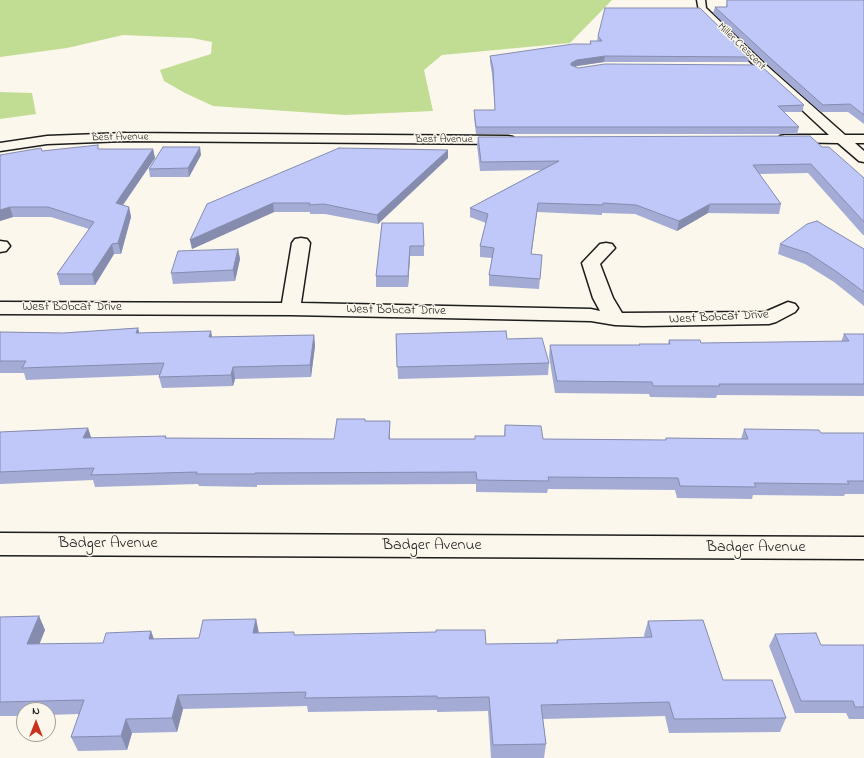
<!DOCTYPE html>
<html>
<head>
<meta charset="utf-8">
<style>
	body { margin:0 }
	#map { position:relative; width:864px; height:758px; overflow:hidden; background:#fbf7ec; font-family:"Indie Flower",sans-serif }
	canvas { display:block }
	.north { position:absolute; left:16px; top:702px; width:40px; height:40px; box-sizing:border-box; background:#fbf7ec; border:1px solid #a29f99; border-radius:50%; rotate:0deg; font-size:11px; font-weight:700; line-height:16px; text-align:center; color:#1c1c1c }
	.north::after { content:''; display:block; margin:auto; width:14px; height:18px; background:#c8321e; clip-path:polygon(50% 0,100% 100%,50% 72%,0 100%) }
</style>
</head>
<body>
<div id="map">
<canvas width="864" height="758"></canvas>
<div class="north">N</div>
</div>
<script>
const c = document.querySelector('canvas').getContext('2d');
c.lineJoin = 'round';
function fillPath(path, color) { c.fillStyle = color; c.fill(path, 'evenodd'); }
const poly = rows => new Path2D(rows.map(r => 'M' + r).join(''));
function strokePath(path, color, width, dash) { c.strokeStyle = color; c.lineWidth = width; c.lineCap = dash ? 'butt' : 'round'; c.setLineDash(dash || []); c.stroke(path); }
function write(font, color, halo, rows, align = 'center') {
  c.font = font + ' "Indie Flower",sans-serif'; c.lineWidth = 3; c.setLineDash([]); c.textBaseline = 'middle'; c.strokeStyle = halo; c.fillStyle = color; for (const [text, x, y, turn = 0] of rows) {
    c.save(); c.translate(x, y); c.rotate((+turn || 0) * Math.PI / 180); c.textAlign = isNaN(turn) ? turn : align; if (halo) c.strokeText(text, 0, 0); c.fillText(text, 0, 0); c.restore();
  }
}
const green = poly([
	[0,0,612,0,570,43,442,55,424,70,433,111,345,115,213,106,185,93,164,81,160,70,211,54,212,42,192,38,123,35,67,48,0,57],
	[0,92,32,93,36,114,0,119]
]);
const minor = poly([
	[697,0,705,0,706,8,766,65,845,135,864,135,864,143,855,143,864,151,864,162,859,161,838,143,780,142,778,139,780,136,785,135,829,135,758,69,699,11,697,0],
	[125,133,508,136,513,137,515,140,513,143,508,144,125,141,47,144,0,151,0,143,47,136,125,133],
	[301,238,307,239,310,243,301,303,591,309,600,311,593,298,582,263,600,244,606,243,612,244,615,248,600,264,613,298,622,313,765,312,788,302,795,304,798,308,795,312,776,322,769,324,643,326,615,325,591,321,290,315,0,314,0,302,282,303,292,243,295,239,301,238],
	[0,241,7,242,10,246,6,251,0,252,0,241],
	[0,533,864,537,864,559,0,555,0,533]
]);
const wall = poly([
	[727,0,864,0,864,124,848,112,821,112,767,64,713,13,715,7,726,7],
	[598,36,750,57,748,62,604,62,577,66,574,67,578,68,804,105,802,112,784,112,799,127,797,134,476,134,474,117,474,110,495,110,492,74,490,62,490,56,590,44,590,41,597,41],
	[478,137,822,147,864,178,864,235,863,235,808,173,759,174,781,204,779,214,708,213,677,231,635,214,602,213,602,215,537,212,531,254,542,255,539,289,489,286,489,275,492,258,480,257,480,246,486,223,470,217,470,208,541,170,480,171,477,145],
	[99,149,153,149,155,158,123,205,129,207,131,217,121,254,114,254,95,285,60,285,57,274,89,229,51,217,13,217,0,221,42,151],
	[201,155,189,177,150,177,149,169],
	[448,158,378,224,325,214,310,214,310,212,274,212,192,249,190,240,207,204],
	[382,223,424,246,424,256,410,256,408,287,376,287,376,276],
	[780,244,864,249,864,306,834,282,805,264,778,254],
	[238,249,240,259,235,281,173,284,171,273],
	[138,328,139,333,212,337,314,335,315,346,311,377,235,379,233,386,162,388,159,377,159,375,26,380,24,373,0,373,0,332,63,333],
	[396,334,507,339,549,363,548,375,398,379],
	[844,334,864,334,864,396,717,395,716,398,650,397,649,394,555,393,549,356,550,345,639,345,639,344,668,344,669,340,701,343,841,342],
	[366,421,390,421,390,439,475,439,504,436,505,425,543,439,665,440,666,438,741,439,744,429,821,433,864,433,864,494,845,494,844,496,753,495,752,499,677,498,675,490,548,489,547,493,476,492,476,484,257,485,257,487,199,486,198,484,95,487,93,480,0,484,0,432,88,428,91,438,166,436,166,438,334,439],
	[39,616,45,630,39,644,103,643,151,631,154,639,199,638,256,619,258,633,486,644,556,643,557,640,645,638,644,635,648,621,723,680,786,718,780,732,669,733,665,716,543,719,546,744,544,758,491,758,488,711,437,712,437,710,308,712,307,706,183,709,177,732,132,733,127,750,78,751,71,737,79,714,48,715,48,710,24,710,24,716,0,716,0,617],
	[775,634,821,645,864,645,864,719,849,719,846,713,795,713,769,646]
]);
const shadedWall = poly([
	[605,56,604,62,577,66,570,69,571,63,577,60],
	[200,147,201,155,189,177,188,168],
	[153,149,155,158,118,212,116,203],
	[448,150,448,158,378,224,377,215],
	[273,203,274,212,192,249,190,240],
	[538,203,537,212,530,265,531,254],
	[710,204,708,213,677,231,679,221],
	[10,207,13,217,0,221,0,210],
	[129,207,131,217,121,254,118,243],
	[112,244,114,254,95,285,92,274],
	[410,246,410,256,408,287,408,276],
	[238,249,240,259,235,281,233,270],
	[138,328,141,340,136,333],
	[211,331,213,342,209,337],
	[314,335,315,346,311,377,310,365],
	[233,367,235,379,233,386,231,375],
	[390,421,390,451,389,439],
	[88,428,92,440,83,438],
	[39,616,45,630,34,658,27,644],
	[256,619,259,633,253,633],
	[151,631,156,646,149,639],
	[178,695,183,709,177,732,172,718],
	[126,719,132,733,127,750,121,736]
]);
const building = poly([
	[727,0,864,0,864,115,850,104,823,105,769,57,715,7,727,7,727,0],
	[605,8,700,8,750,57,605,56,577,60,571,63,571,65,578,68,605,64,760,65,804,105,778,106,799,127,476,127,474,110,495,110,493,68,490,56,573,44,591,44,590,41,602,41,598,36,605,8],
	[810,136,822,147,829,147,864,178,864,222,811,164,753,165,781,204,710,204,679,221,636,205,603,203,603,205,538,203,531,254,542,255,540,279,489,275,494,248,480,246,488,214,470,208,559,161,481,162,478,137,810,136],
	[98,145,98,149,153,149,116,203,129,207,118,243,112,244,92,274,57,274,94,222,48,207,10,207,0,210,0,155,41,148,42,151,98,145],
	[163,147,200,147,188,168,149,169,163,147],
	[339,148,448,150,377,215,324,204,309,205,310,203,273,203,190,240,207,204,339,148],
	[817,221,864,249,864,292,837,272,808,253,780,244,807,224,817,221],
	[382,223,423,223,424,246,410,246,408,276,376,276,382,223],
	[238,249,233,270,171,273,178,251,238,249],
	[138,328,136,333,211,331,209,337,314,335,310,365,233,367,231,375,159,377,164,363,22,368,26,361,0,361,0,332,63,333,138,328],
	[506,331,507,339,542,338,549,363,397,367,396,334,506,331],
	[844,334,864,334,864,384,719,384,720,386,653,386,652,382,557,381,550,345,640,345,639,344,670,344,669,340,700,340,701,343,849,341,844,334],
	[337,419,365,419,365,421,390,421,389,439,475,439,475,436,505,436,505,425,541,426,543,439,666,440,666,438,748,439,744,429,819,430,821,433,864,433,864,481,847,481,849,484,754,483,756,487,680,486,678,478,548,477,549,481,477,480,476,472,255,473,255,474,196,474,197,472,91,475,94,468,0,472,0,432,88,428,83,438,166,436,165,438,334,439,337,419],
	[39,616,27,644,103,643,106,633,151,631,149,639,199,638,203,620,256,619,253,633,294,632,294,635,436,632,436,630,485,630,486,644,558,643,557,640,652,637,648,621,703,620,723,680,772,680,786,718,674,719,669,702,541,705,546,744,493,745,489,697,437,698,437,696,305,698,306,692,178,695,172,718,126,719,121,736,71,737,84,700,0,702,0,617,39,616],
	[816,633,821,645,864,645,864,707,855,707,853,701,801,701,775,634,816,633]
]);
const farStreetnames = [
	["Miller Crescent",741,47,44],
	["Best Avenue",120,138,-1],
	["Best Avenue",444,140]
];
const streetNames = [
	["West Bobcat Drive",72,308],
	["West Bobcat Drive",396,311,1],
	["West Bobcat Drive",719,318,-3]
];
const nearStreetnames = [
	["Badger Avenue",108,544],
	["Badger Avenue",432,546],
	["Badger Avenue",756,548]
];
fillPath(green, '#c1dc93');
strokePath(minor, '#1c1c1c', 3);
fillPath(minor, '#fbf7ec');
fillPath(wall, '#a4acd6');
fillPath(shadedWall, '#868cae');
fillPath(building, '#bfc8f9');
strokePath(building, '#868cae', 1);
write('11px', '#1c1c1c', '#fbf7ec', farStreetnames);
write('13px', '#1c1c1c', '#fbf7ec', streetNames);
write('16px', '#1c1c1c', '#fbf7ec', nearStreetnames);
</script>
</body>
</html>
